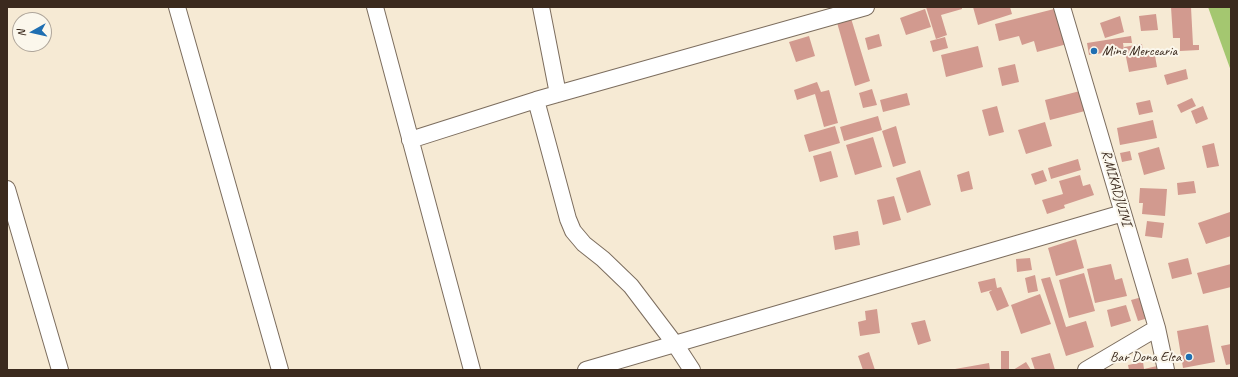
<!DOCTYPE html>
<html>
<head>
<meta charset="utf-8">
<style>
	body { margin:0 }
	#map { position:relative; width:1238px; height:377px; overflow:hidden; background:#f6ead4; font-family:Caveat,sans-serif }
	canvas { display:block }
	.frame { position:absolute; inset:0; border:8px solid #3b2a1e; pointer-events:none }
	.north { position:absolute; left:12px; top:12px; width:40px; height:40px; box-sizing:border-box; background:#fbf7ec; border:1px solid #aea59a; border-radius:50%; rotate:262deg; font-size:11px; font-weight:700; line-height:16px; text-align:center; color:#3b2a1e }
	.north::after { content:''; display:block; margin:auto; width:14px; height:18px; background:#1f6fb2; clip-path:polygon(50% 0,100% 100%,50% 72%,0 100%) }
</style>
</head>
<body>
<div id="map">
<canvas width="1238" height="377"></canvas>
<div class="frame"></div>
<div class="north">N</div>
</div>
<script>
const c = document.querySelector('canvas').getContext('2d');
c.lineJoin = 'round';
function fillPath(path, color) { c.fillStyle = color; c.fill(path, 'evenodd'); }
const poly = rows => new Path2D(rows.map(r => 'M' + r).join(''));
function strokePath(path, color, width, dash) { c.strokeStyle = color; c.lineWidth = width; c.lineCap = dash ? 'butt' : 'round'; c.setLineDash(dash || []); c.stroke(path); }
function write(font, color, halo, rows, align = 'center') {
  c.font = font + ' Caveat,sans-serif'; c.lineWidth = 4; c.setLineDash([]); c.textBaseline = 'middle'; c.strokeStyle = halo; c.fillStyle = color; for (const [text, x, y, turn = 0] of rows) {
    c.save(); c.translate(x, y); c.rotate((+turn || 0) * Math.PI / 180); c.textAlign = isNaN(turn) ? turn : align; if (halo) c.strokeText(text, 0, 0); c.fillText(text, 0, 0); c.restore();
  }
}
const green = poly([
	[1208,7,1231,7,1231,71]
]);
const building = poly([
	[926,7,962,7,962,9,941,15,947,35,936,39],
	[973,7,1010,7,1012,14,978,25],
	[1062,7,1071,43,1037,52,1034,41,1022,45,1019,36,999,41,995,24],
	[1171,7,1191,7,1193,45,1199,45,1199,50,1180,51,1180,38,1173,38],
	[925,9,931,27,906,35,900,18],
	[1156,14,1158,30,1141,31,1139,16],
	[850,15,870,81,855,86,836,19],
	[1120,16,1124,32,1105,38,1100,23],
	[879,34,882,46,868,50,865,38],
	[809,36,815,56,796,62,789,42],
	[1131,36,1132,43,1123,43,1124,50,1089,55,1087,43],
	[945,37,948,48,933,52,930,41],
	[1142,44,1143,52,1154,50,1157,67,1129,72,1124,47],
	[978,46,983,67,946,77,941,55],
	[1015,64,1019,82,1002,86,998,68],
	[1186,69,1188,79,1167,85,1164,75],
	[817,82,821,92,829,90,838,123,824,127,815,94,797,100,794,90],
	[872,89,877,105,863,108,859,93],
	[1080,91,1085,111,1050,120,1045,100],
	[907,93,910,105,883,112,880,100],
	[1192,98,1196,106,1181,113,1177,105],
	[1150,100,1153,112,1139,115,1136,103],
	[997,106,1004,132,989,136,982,110],
	[1203,106,1208,119,1196,124,1191,111],
	[878,116,882,130,844,141,840,127],
	[1153,120,1157,138,1120,145,1117,128],
	[1045,122,1052,146,1026,154,1018,130],
	[835,126,840,143,809,152,804,135],
	[896,126,906,163,893,167,882,131],
	[873,137,882,167,855,175,846,145],
	[1214,143,1219,166,1207,168,1202,146],
	[1159,147,1165,169,1144,175,1138,153],
	[831,151,838,177,820,182,813,156],
	[1130,151,1132,160,1122,162,1120,153],
	[1078,159,1081,170,1051,179,1048,168],
	[920,170,931,205,907,213,896,178],
	[1043,170,1047,181,1035,185,1031,174],
	[969,171,973,189,961,192,957,175],
	[1080,175,1083,186,1090,184,1094,195,1064,205,1065,208,1047,214,1042,200,1063,194,1059,181],
	[1194,181,1196,193,1178,195,1177,183],
	[1140,188,1167,189,1165,216,1142,214,1143,203,1139,203],
	[894,196,901,220,883,225,877,200],
	[1230,212,1231,236,1206,244,1198,223],
	[1147,221,1164,223,1162,238,1145,236],
	[858,231,860,245,835,250,833,236],
	[1076,239,1084,268,1056,276,1048,248],
	[1030,258,1032,270,1017,272,1016,259],
	[1188,258,1192,274,1172,279,1168,263],
	[1111,264,1115,280,1122,278,1127,296,1095,303,1087,269],
	[1231,264,1231,287,1203,294,1197,273],
	[1084,273,1095,311,1069,318,1059,280],
	[1035,275,1038,291,1028,293,1025,278],
	[1050,277,1066,327,1086,321,1094,347,1066,356,1041,279],
	[995,278,997,288,1001,287,1009,306,997,311,989,292,992,290,981,293,978,282],
	[1040,294,1051,324,1021,334,1011,305],
	[1146,296,1152,317,1138,321,1131,300],
	[1126,305,1131,321,1111,327,1107,310],
	[877,309,880,333,860,336,858,322,866,320,865,311],
	[925,320,931,341,918,345,911,323],
	[1208,325,1215,362,1183,368,1177,331],
	[1231,344,1231,364,1226,365,1221,346],
	[1001,351,1009,351,1009,370,1001,370],
	[869,352,875,370,863,370,858,356],
	[1050,353,1055,370,1035,370,1031,358],
	[1026,362,1031,370,1013,370],
	[1143,362,1144,369,1157,366,1158,370,1129,370,1128,365],
	[989,363,990,370,955,370,955,369]
]);
const minor = poly([
	[177,7,280,370],
	[375,7,472,370],
	[541,7,558,94],
	[1062,7,1157,328,1166,370],
	[536,100,568,219,573,231,584,244,603,259,631,286,675,344,692,370],
	[410,140,536,100,866,7],
	[7,189,60,370],
	[586,370,1123,213],
	[1086,370,1157,328]
]);
const markers = [
	[1094,51,4,"#1f6fb2"],
	[1189,357,4,"#1f6fb2"]
];
const poiNames = [
	["Mine Mercearia",1102,51],
	["Bar Dona Elsa",1181,357,"right"]
];
const streetNames = [
	["R.MIKADJUINI",1116,188,74]
];
fillPath(green, '#a4c770');
fillPath(building, '#d29a8f');
strokePath(minor, '#7c6d5e', 18);
strokePath(minor, '#fff', 16);
for (const [x, y, r, color] of markers) { const dot = new Path2D(); dot.arc(x, y, r, 0, 2 * Math.PI); c.fillStyle = color; c.fill(dot); strokePath(dot, '#fbf7ec', 1.5); }
write('14px', '#3b2a1e', '#fbf7ec', poiNames, 'left');
write('14px', '#3b2a1e', '#fbf7ec', streetNames);
</script>
</body>
</html>
